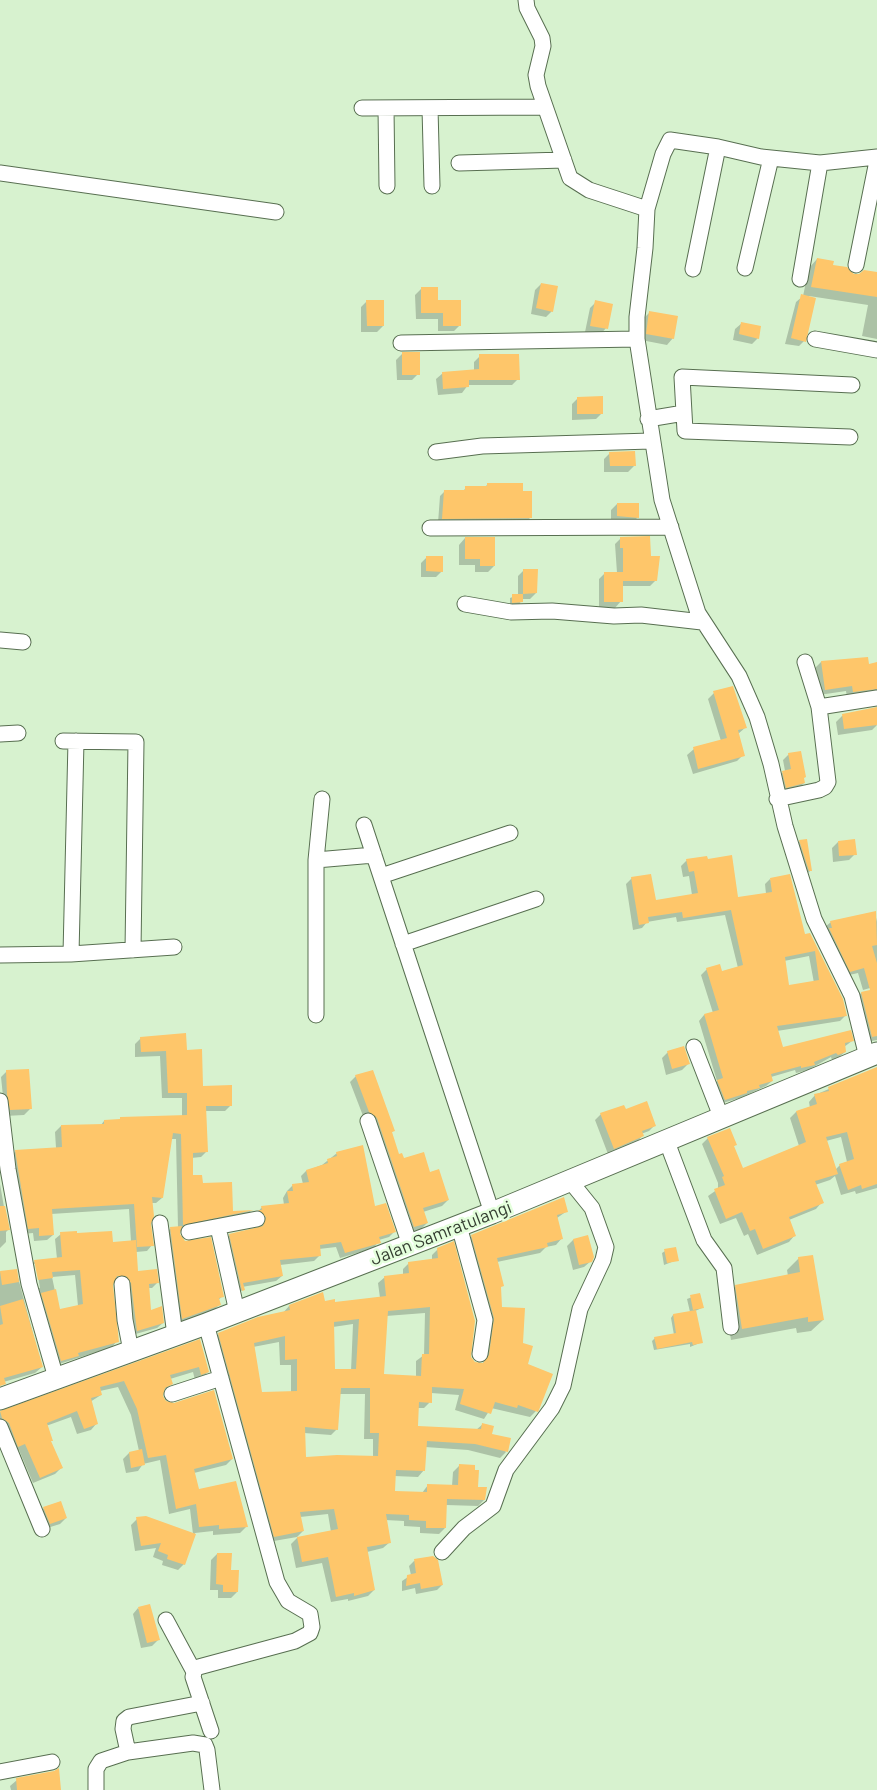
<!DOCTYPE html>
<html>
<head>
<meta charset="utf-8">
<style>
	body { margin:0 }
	canvas { display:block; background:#d7f2cf }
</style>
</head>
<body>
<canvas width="877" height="1790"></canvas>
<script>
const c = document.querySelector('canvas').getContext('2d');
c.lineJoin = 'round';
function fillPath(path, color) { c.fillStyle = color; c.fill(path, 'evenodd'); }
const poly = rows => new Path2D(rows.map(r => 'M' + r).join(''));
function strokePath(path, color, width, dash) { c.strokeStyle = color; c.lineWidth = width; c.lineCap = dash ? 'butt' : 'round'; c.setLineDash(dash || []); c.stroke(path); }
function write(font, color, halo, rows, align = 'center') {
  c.font = font + ' Barlow,sans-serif'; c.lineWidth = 5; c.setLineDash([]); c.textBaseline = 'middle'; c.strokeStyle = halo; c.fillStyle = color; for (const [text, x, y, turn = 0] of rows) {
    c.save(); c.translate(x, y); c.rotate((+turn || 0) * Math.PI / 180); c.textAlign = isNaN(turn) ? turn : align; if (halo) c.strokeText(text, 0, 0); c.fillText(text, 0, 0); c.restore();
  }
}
const shadow = poly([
	[817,259,853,275,877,273,877,339,862,336,868,305,809,296,805,340,799,346,785,344,796,302,803,296,809,268],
	[541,284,552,311,546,317,531,314,535,290],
	[421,289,437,301,460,325,454,331,438,331,438,319,416,319,415,295],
	[367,301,383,326,377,332,361,332,361,307],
	[596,302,606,328,600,335,585,332,590,308],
	[650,312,673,338,667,345,641,340,644,318],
	[742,323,758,338,752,344,733,340,735,329],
	[402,354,418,374,412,380,397,380,396,360],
	[480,356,518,379,512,385,468,385,462,393,438,395,436,379,443,373,474,370,474,362],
	[578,398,602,413,596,419,572,420,572,404],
	[610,453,634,466,628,472,604,472,604,459],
	[488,484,522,492,530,518,526,522,438,523,440,496,445,491,462,492,466,488,484,488],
	[617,504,638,517,632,523,611,522,611,510],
	[465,538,494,566,488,572,475,572,475,565,459,565,459,545],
	[621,538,650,558,656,580,650,586,621,586,621,601,615,608,599,607,599,579,605,573,617,573,615,544],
	[427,557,442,571,436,577,421,577,421,563],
	[524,570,536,593,530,599,522,599,519,605,510,605,510,598,518,595,518,576],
	[821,662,868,666,877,663,877,692,847,698,846,691,819,695,815,668],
	[714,693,746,727,738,734,743,755,737,761,693,774,687,755,694,749,721,741,708,699],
	[876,709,877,725,872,730,838,735,836,722,842,716],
	[789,754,804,783,798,789,781,792,777,777,785,771,783,760],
	[800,841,811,870,805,876,794,847],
	[838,842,855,854,849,860,833,862,832,848],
	[687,860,737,898,766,894,765,884,770,879,804,935,810,934,846,1015,840,1021,777,1031,782,1049,852,1041,844,1047,845,1052,839,1057,832,1060,831,1057,808,1070,796,1073,795,1070,771,1077,772,1081,766,1086,740,1098,719,1104,712,1086,717,1081,699,1021,704,1015,713,1013,701,975,707,969,721,972,738,968,725,915,677,922,676,917,647,922,642,928,633,930,626,884,632,878,655,902,692,895,689,876,683,877,681,866],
	[809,956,814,983,788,987,784,961],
	[875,913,877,922,877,986,863,990,858,973,845,976,825,927,831,922],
	[871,991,877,1012,877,1040,866,1042,856,999,861,993],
	[141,1038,186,1051,202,1087,231,1105,225,1111,205,1111,206,1152,201,1157,191,1158,192,1177,231,1212,251,1211,247,1215,180,1229,179,1235,223,1296,218,1300,220,1304,214,1310,177,1324,165,1234,171,1228,178,1228,176,1139,171,1139,162,1198,156,1203,151,1203,149,1224,152,1245,147,1251,136,1252,137,1272,157,1283,152,1288,148,1288,150,1311,163,1323,157,1328,132,1335,121,1281,113,1281,111,1285,117,1341,112,1347,56,1365,29,1266,35,1261,57,1259,55,1239,61,1234,111,1232,112,1243,131,1242,129,1209,51,1214,53,1235,47,1240,34,1241,33,1233,23,1234,10,1157,16,1151,56,1148,55,1132,61,1126,101,1125,104,1121,182,1116,182,1098,162,1098,160,1056,135,1057,135,1044],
	[34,1264,36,1264,40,1288,38,1288],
	[75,1275,78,1306,59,1310,52,1277],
	[668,1052,688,1064,682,1070,666,1075,662,1058],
	[877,1068,877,1188,856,1194,855,1191,841,1195,835,1176,830,1180,815,1185,822,1202,816,1209,789,1220,795,1235,789,1242,757,1255,748,1234,744,1236,736,1218,720,1224,708,1196,718,1189,718,1183,702,1144,708,1138,736,1144,733,1147,743,1170,799,1146,790,1118,796,1112,810,1108,809,1102,815,1095],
	[841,1137,847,1162,840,1165,835,1170,826,1141],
	[7,1071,30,1109,24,1115,5,1116,1,1077],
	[356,1076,394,1130,391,1133,398,1156,429,1174,448,1200,442,1206,423,1212,427,1223,421,1229,408,1233,350,1082],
	[625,1111,655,1125,649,1131,641,1134,642,1136,637,1142,608,1154,595,1120,601,1114],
	[337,1153,374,1208,394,1232,389,1237,379,1240,374,1248,340,1258,336,1247,319,1249,320,1255,314,1261,280,1265,282,1276,276,1281,242,1287,243,1289,238,1295,224,1240,230,1235,259,1228,261,1222,257,1213,262,1207,284,1205,283,1198,287,1191,293,1185,303,1184,301,1176,306,1171,322,1165],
	[0,1184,8,1230,6,1232,6,1242,0,1248],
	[567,1211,557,1218,562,1238,556,1245,546,1247,540,1253,497,1262,501,1308,521,1344,538,1409,530,1417,491,1408,484,1419,455,1410,459,1395,431,1393,430,1402,424,1408,417,1408,417,1427,476,1430,483,1424,506,1452,500,1458,468,1450,425,1447,424,1470,418,1477,394,1476,393,1492,422,1493,428,1485,452,1486,453,1472,459,1466,484,1500,478,1506,446,1505,445,1528,439,1534,420,1533,420,1527,404,1526,404,1521,385,1520,390,1542,383,1548,367,1552,374,1590,368,1596,348,1601,348,1599,331,1602,322,1563,296,1568,291,1544,297,1538,331,1532,328,1514,300,1517,303,1531,297,1537,268,1542,213,1340,219,1334,283,1313,289,1306,322,1294,324,1303,334,1304,380,1298,378,1283,385,1277,403,1275,403,1269,409,1263,432,1260,432,1255,438,1249,470,1357,474,1363,483,1364,488,1325,466,1242,472,1236],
	[425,1313,424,1355,416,1361,416,1377,383,1375,386,1316],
	[353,1324,351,1371,334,1371,333,1327],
	[279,1342,280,1365,291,1365,291,1393,261,1393,253,1347],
	[340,1394,365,1394,364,1439,373,1439,373,1457,305,1459,304,1433,331,1435,337,1429],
	[587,1237,591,1261,584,1267,573,1270,567,1246,573,1240],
	[665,1251,677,1260,664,1265,662,1253],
	[799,1258,823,1320,811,1331,797,1333,796,1328,731,1340,724,1298,736,1286,788,1276,787,1270],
	[16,1270,42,1367,35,1373,0,1383,0,1272],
	[700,1294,702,1308,695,1311,702,1342,690,1347,690,1344,654,1350,652,1341,655,1338,674,1335,671,1318,673,1315,690,1312,687,1299],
	[200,1341,208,1372,202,1378,195,1380,193,1372,170,1379,171,1384,163,1391,162,1397,165,1402,232,1459,226,1465,194,1473,198,1491,246,1527,240,1533,213,1535,213,1531,195,1533,184,1564,178,1570,162,1565,163,1561,153,1557,156,1548,135,1551,131,1525,137,1519,193,1534,190,1509,169,1514,160,1460,143,1464,138,1471,126,1473,123,1459,129,1453,139,1451,131,1415,118,1387,100,1391,101,1395,90,1402,97,1423,91,1430,77,1434,71,1417,46,1426,50,1442,62,1467,55,1474,33,1483,19,1450,12,1452,0,1426,0,1412,4,1412],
	[44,1508,66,1518,60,1524,44,1529,38,1514],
	[217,1554,230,1571,237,1592,231,1598,218,1598,218,1590,210,1590,211,1560],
	[433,1557,442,1585,437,1590,416,1594,415,1588,402,1591,402,1581,411,1575,409,1566,414,1561],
	[138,1608,158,1640,152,1646,141,1648,133,1614],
	[54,1772,60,1790,11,1790,10,1786,17,1780]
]);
const building = poly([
	[817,258,834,261,833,265,847,267,854,274,859,274,864,270,877,272,877,297,811,287],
	[541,283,558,286,553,312,536,308],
	[421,287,438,287,438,300,461,300,461,326,443,326,443,313,421,313],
	[801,294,816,298,806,342,791,338],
	[366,300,384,300,384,326,367,326],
	[595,300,613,304,608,329,590,326],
	[649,311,678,316,674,339,646,334],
	[741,322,761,326,759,339,739,334],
	[402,352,420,352,420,375,402,375],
	[479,354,519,354,520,380,469,380,469,387,443,389,442,372,479,369],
	[603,396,603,414,577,414,577,397],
	[635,451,636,466,610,466,609,452],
	[487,483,523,483,523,491,532,491,532,518,442,519,444,490,465,490,465,486,487,486],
	[617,503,639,503,639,518,617,516],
	[650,536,651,556,660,556,657,581,623,581,623,548,620,548,620,537],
	[465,537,495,537,495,566,480,566,480,559,465,559],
	[426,556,443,556,443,572,426,571],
	[523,569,538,569,537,593,523,594],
	[604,572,623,572,623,602,604,602],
	[512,594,523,594,523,602,512,603],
	[868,657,869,664,877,662,877,689,853,692,852,686,825,690,821,661],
	[733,686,747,728,738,730,745,756,698,769,693,747,727,738,713,691],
	[877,707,877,725,844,729,842,714],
	[801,751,806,777,804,778,805,783,786,788,782,771,791,769,788,753],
	[807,839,812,871,809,871,799,840],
	[855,839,857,855,839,856,838,841],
	[732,855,738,897,772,892,770,878,790,874,805,934,810,933,843,999,847,1016,777,1026,783,1047,851,1030,854,1041,845,1043,846,1052,838,1055,836,1053,814,1062,815,1065,801,1068,801,1066,771,1074,773,1081,759,1085,760,1088,747,1091,747,1093,725,1100,717,1080,723,1078,704,1014,719,1010,706,968,720,964,722,971,743,965,731,910,683,918,682,912,648,917,649,923,639,925,631,877,651,874,656,900,698,893,694,871,689,872,686,859,707,856,708,859],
	[815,951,819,980,789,985,785,957],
	[876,911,877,945,872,946,877,963,877,1036,872,1037,861,992,870,990,864,968,850,972,829,928,832,928,830,921],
	[186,1033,187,1050,202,1049,203,1086,232,1085,232,1106,206,1106,208,1152,193,1153,193,1175,202,1175,203,1183,232,1182,233,1211,254,1210,183,1225,181,1134,173,1133,163,1198,152,1197,154,1216,151,1224,154,1246,137,1247,134,1204,52,1209,54,1235,39,1236,39,1228,28,1229,15,1150,62,1147,61,1125,104,1124,104,1120,120,1119,120,1117,187,1115,187,1093,168,1093,166,1051,141,1052,140,1037],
	[684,1046,690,1064,672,1069,667,1051],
	[877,1067,877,1184,862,1189,861,1185,848,1190,839,1164,854,1159,847,1132,826,1137,838,1174,815,1181,824,1203,789,1217,796,1236,763,1249,755,1229,750,1231,742,1212,726,1219,714,1189,725,1185,722,1177,724,1176,707,1137,730,1128,737,1145,734,1146,743,1168,806,1142,796,1111,817,1104,814,1094,829,1091,828,1087],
	[29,1069,32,1109,10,1110,7,1095,6,1070],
	[373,1070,395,1131,392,1132,399,1154,402,1153,404,1158,424,1152,430,1172,439,1169,449,1200,423,1208,428,1223,414,1227,377,1118,369,1112,355,1075],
	[647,1101,656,1126,642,1131,644,1136,614,1149,600,1113,624,1105,626,1109],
	[363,1145,375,1206,386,1203,396,1232,379,1237,381,1243,345,1253,341,1242,320,1245,321,1256,280,1260,283,1276,243,1283,245,1290,242,1291,229,1234,263,1226,266,1217,258,1210,262,1210,261,1206,289,1203,287,1191,293,1191,292,1184,309,1182,306,1170,328,1163,327,1159,337,1156,336,1152],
	[564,1197,568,1212,557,1215,563,1239,547,1243,548,1247,497,1258,504,1286,501,1287,502,1307,525,1308,523,1343,533,1346,528,1364,553,1374,539,1410,538,1412,518,1405,517,1408,495,1402,491,1414,460,1404,464,1389,432,1387,432,1403,419,1402,418,1426,481,1429,482,1423,494,1426,492,1434,511,1438,508,1452,475,1444,427,1441,425,1471,396,1470,395,1491,427,1492,427,1484,458,1485,459,1464,475,1465,475,1470,479,1470,478,1487,487,1487,485,1500,447,1499,446,1528,426,1528,426,1521,409,1520,409,1515,386,1514,391,1543,367,1547,375,1590,354,1596,354,1593,336,1597,328,1557,302,1562,297,1537,338,1529,334,1509,300,1512,304,1531,274,1537,218,1333,258,1317,290,1310,289,1305,323,1292,325,1301,335,1299,335,1302,386,1296,384,1276,409,1273,408,1262,438,1258,437,1248,454,1241,475,1321,471,1357,475,1362,483,1363,489,1355,494,1318,471,1235],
	[430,1307,429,1354,422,1354,421,1376,384,1374,388,1311],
	[359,1319,356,1369,335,1369,334,1322],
	[285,1336,285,1360,297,1359,297,1391,262,1392,254,1343],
	[341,1388,370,1388,370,1433,379,1433,378,1456,337,1455,306,1457,305,1427,338,1430],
	[0,1206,5,1206,10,1230,0,1231],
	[182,1226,180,1234,185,1241,211,1237,224,1297,219,1298,221,1305,182,1319,170,1227],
	[77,1231,77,1233,112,1231,113,1242,136,1240,138,1271,157,1269,159,1283,149,1284,151,1310,162,1306,164,1323,137,1331,131,1283,126,1276,117,1276,113,1285,119,1342,78,1353,79,1356,61,1361,41,1293,56,1289,60,1309,83,1304,80,1270,52,1272,53,1278,38,1280,34,1260,62,1257,60,1232],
	[588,1235,594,1257,592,1262,579,1265,573,1239],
	[676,1247,679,1261,667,1263,664,1249],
	[813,1255,824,1320,808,1322,808,1317,742,1329,735,1285,800,1272,798,1257],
	[17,1269,19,1282,2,1285,0,1271],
	[700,1293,704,1308,693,1310,690,1295],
	[23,1299,43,1367,4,1378,6,1384,0,1386,0,1325,3,1324,0,1306],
	[696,1310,703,1343,693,1345,692,1342,657,1349,654,1337,676,1333,673,1314],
	[200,1339,209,1372,201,1375,199,1367,170,1375,173,1384,165,1388,163,1396,166,1401,174,1403,214,1390,233,1459,194,1469,199,1489,236,1481,248,1527,219,1529,219,1525,199,1527,196,1504,176,1509,166,1455,148,1458,137,1409,124,1381,100,1387,102,1395,91,1398,98,1424,84,1429,77,1411,47,1423,53,1441,51,1441,63,1468,40,1478,25,1444,18,1447,9,1423,2,1418,0,1411],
	[142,1449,145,1465,131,1468,129,1452],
	[61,1501,67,1518,50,1524,43,1507],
	[146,1516,196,1534,185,1565,167,1559,168,1555,158,1551,161,1543,141,1546,136,1517],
	[217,1553,232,1553,231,1570,239,1570,238,1592,223,1592,223,1585,216,1584],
	[433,1556,438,1560,443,1585,421,1589,420,1583,406,1586,407,1575,416,1573,414,1559],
	[150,1604,160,1640,147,1643,138,1607],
	[59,1768,61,1790,17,1790,16,1778,54,1771]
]);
const street = poly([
	[526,0,527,8,542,38,543,46,536,75,538,86,570,178,589,190,647,209,645,248,637,317,637,339,662,500,698,613,739,676,757,717,771,764,785,826,814,919,852,996,867,1057],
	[362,108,545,107],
	[386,108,387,186],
	[430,108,432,186],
	[459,163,564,160],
	[0,173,276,212],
	[647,209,663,154,670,140,718,147,761,157,820,163,877,157],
	[856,265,877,161],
	[745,268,771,158],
	[693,269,718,147],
	[800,279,820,163],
	[815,339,877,350],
	[401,343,637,339],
	[648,419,684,413],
	[850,437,685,431,682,377,852,385],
	[436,452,482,446,651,441],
	[430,528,671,527],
	[465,604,511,612,552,611,614,616,641,615,702,622],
	[0,640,23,642],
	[819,707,877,698],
	[0,734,18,733],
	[63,741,136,742,133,950],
	[777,799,819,790,825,787,828,782,819,707,805,662],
	[364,825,492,1213],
	[316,860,374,855],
	[381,876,510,833],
	[403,944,536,899],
	[71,954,76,741],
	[0,955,71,954,174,947],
	[316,1015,316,860,322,799],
	[694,1047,722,1119],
	[0,1101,8,1169,29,1284,56,1378],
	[368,1121,410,1245],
	[667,1142,704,1240,724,1268,731,1327],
	[160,1223,175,1335],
	[459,1226,485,1320,480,1354],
	[218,1227,237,1312],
	[189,1232,257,1219],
	[122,1284,125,1320,131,1351],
	[206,1324,277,1582,288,1601,310,1614,312,1627,310,1633,295,1641,195,1668,193,1677,211,1731],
	[172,1394,221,1378],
	[0,1427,42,1529],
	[442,1552,464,1528,493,1506,506,1470,552,1408,563,1386,580,1309,603,1260,606,1247,592,1208,571,1182],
	[166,1620,193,1670],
	[128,1752,123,1729,124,1721,129,1717,202,1703],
	[0,1772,52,1762],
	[96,1790,96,1769,101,1761,128,1752,193,1743,205,1745,207,1750,212,1790]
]);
const secondary = poly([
	[0,1399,206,1324,492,1213,877,1053]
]);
const streetNames = [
	["Jalan Samratulangi",441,1233,-21]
];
fillPath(shadow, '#0003');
fillPath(building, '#fec66a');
strokePath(street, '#586f51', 17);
strokePath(secondary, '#586f51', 23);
strokePath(street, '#fff', 15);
strokePath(secondary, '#fff', 21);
write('18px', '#353f32', '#e4ffdc', streetNames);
</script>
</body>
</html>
